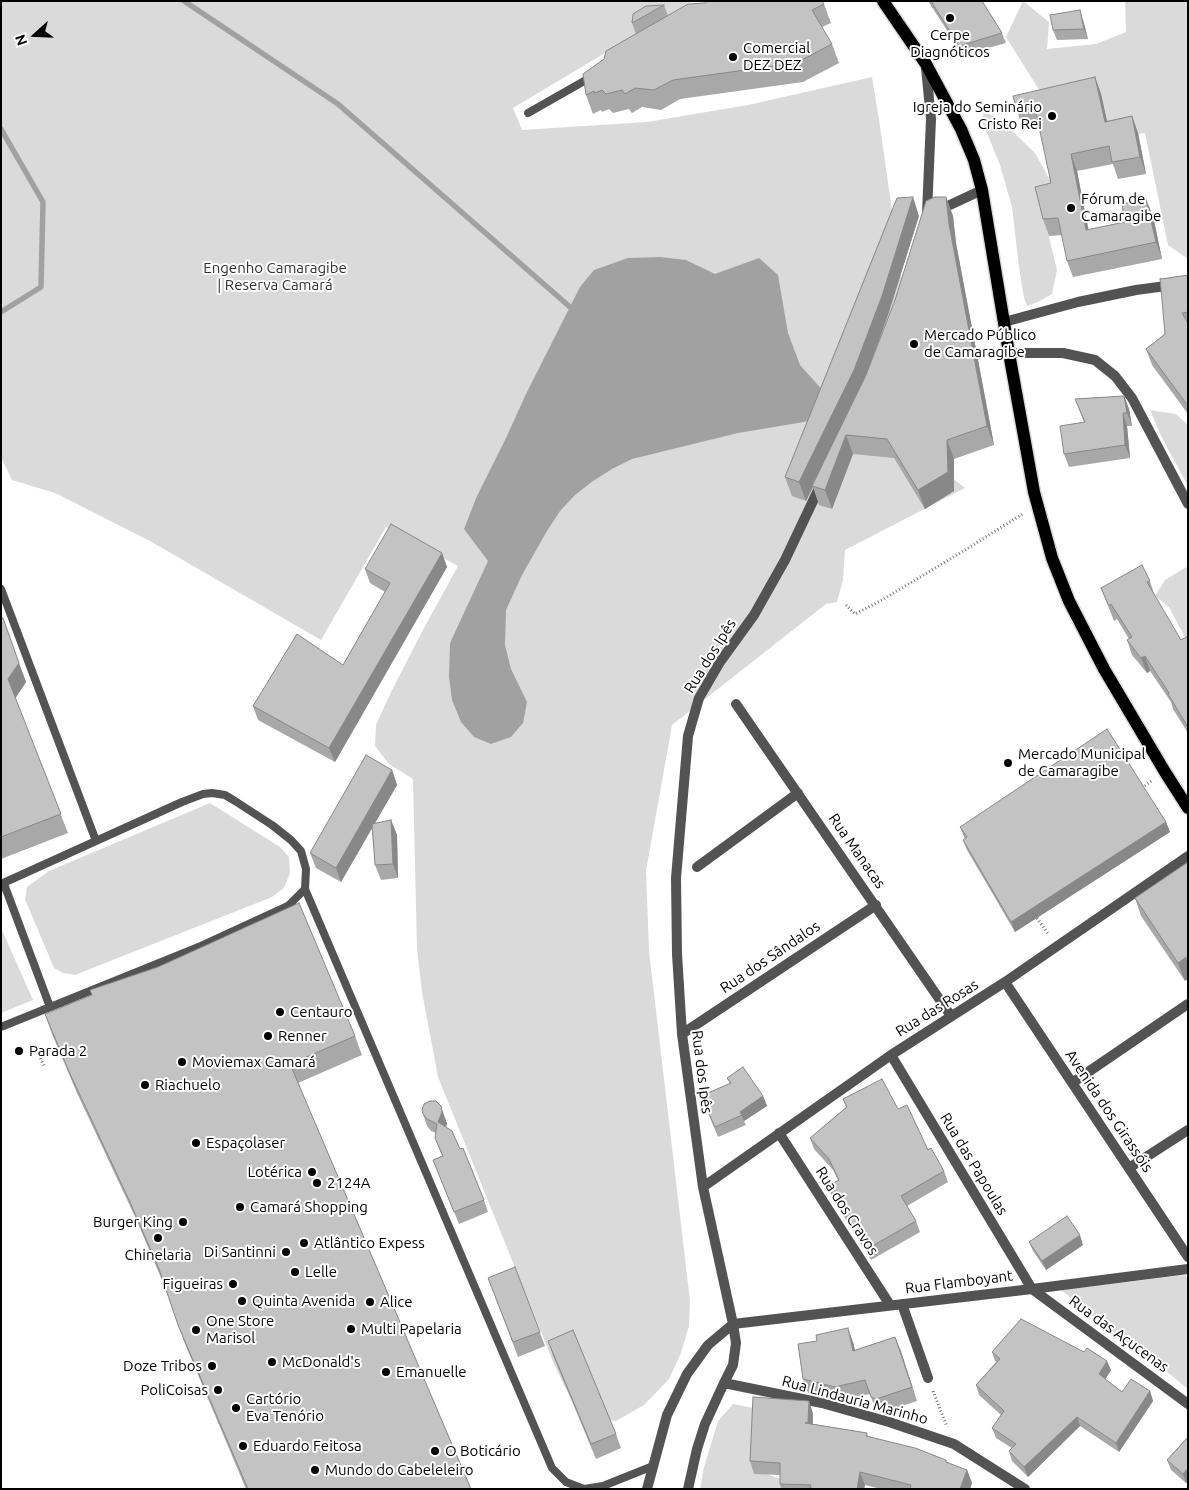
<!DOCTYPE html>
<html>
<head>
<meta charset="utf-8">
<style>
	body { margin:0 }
	#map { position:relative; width:1189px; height:1490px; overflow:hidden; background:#fff; font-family:Ubuntu,sans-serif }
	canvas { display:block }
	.frame { position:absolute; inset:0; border:2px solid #000; pointer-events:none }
	.north { position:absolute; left:10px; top:10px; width:50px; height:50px; -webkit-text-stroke:4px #fff; paint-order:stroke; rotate:250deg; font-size:14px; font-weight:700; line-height:20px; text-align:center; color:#000 }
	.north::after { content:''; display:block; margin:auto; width:18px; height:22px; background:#000; clip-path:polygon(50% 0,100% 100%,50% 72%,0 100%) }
</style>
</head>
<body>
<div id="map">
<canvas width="1189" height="1490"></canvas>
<div class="frame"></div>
<div class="north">N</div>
</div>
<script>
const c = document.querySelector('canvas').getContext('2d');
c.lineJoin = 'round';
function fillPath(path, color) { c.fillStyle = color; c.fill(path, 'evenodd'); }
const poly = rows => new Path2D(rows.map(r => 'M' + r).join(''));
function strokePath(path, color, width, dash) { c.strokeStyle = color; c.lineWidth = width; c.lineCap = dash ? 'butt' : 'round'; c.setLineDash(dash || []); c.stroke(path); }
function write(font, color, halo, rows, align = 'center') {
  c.font = font + ' Ubuntu,sans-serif'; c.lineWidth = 4; c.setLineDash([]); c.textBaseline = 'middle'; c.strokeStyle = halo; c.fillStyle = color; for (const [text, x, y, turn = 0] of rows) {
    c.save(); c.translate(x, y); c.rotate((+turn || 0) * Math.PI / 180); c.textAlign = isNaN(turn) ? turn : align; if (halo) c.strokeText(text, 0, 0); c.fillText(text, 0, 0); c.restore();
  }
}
const green = poly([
	[1,1,692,1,513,108,522,130,647,122,748,105,872,77,880,126,927,458,965,488,845,550,843,580,837,602,826,604,672,725,646,871,649,951,690,1301,689,1326,681,1353,669,1379,644,1405,616,1421,592,1419,575,1405,564,1385,554,1364,438,1077,422,992,417,949,413,779,389,764,375,746,376,725,391,692,424,628,458,566,386,527,321,640,150,541,55,493,12,480,1,457],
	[1023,1,1049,22,1047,49,1096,44,1126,32,1125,1,1188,1,1188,259,1168,245,1145,133,1108,139,1043,96,1006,37],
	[984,110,1009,128,1035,153,1054,187,1040,199,1057,270,1052,294,1038,302,1027,306,1024,298,1019,267,1012,207,1000,165,982,121],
	[1150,410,1176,414,1188,425,1188,486,1162,438],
	[1188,566,1188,643,1169,607,1155,596,1165,580],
	[210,803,280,847,289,857,290,873,284,888,272,897,75,975,63,973,54,968,25,899,27,887,49,871],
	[1,928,33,1000,1,1013],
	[1185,1275,1188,1278,1188,1389,1161,1367,1122,1340,1061,1290],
	[733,1404,764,1410,758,1471,809,1489,700,1489,704,1467,718,1421]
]);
const water = poly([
	[660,257,686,260,715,274,759,258,778,275,788,333,800,365,826,394,819,417,804,422,738,433,632,459,612,469,593,481,575,495,560,511,547,531,522,575,506,610,505,645,511,669,527,702,523,723,511,737,491,744,474,737,461,722,452,700,449,677,450,643,488,561,464,529,477,496,506,438,526,394,580,287,594,270,628,258]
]);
const stream = poly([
	[184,1,338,104,570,307],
	[1,129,43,202,41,287,1,312]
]);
const path = poly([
	[846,605,855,614,882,600,970,547,1024,513],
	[1142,788,1153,780],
	[1037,918,1049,935],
	[39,1055,44,1066],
	[933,1391,947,1427]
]);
const lane = poly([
	[528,113,593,76],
	[1,589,96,841],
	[1,884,182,802,203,794,212,793,225,795,235,801,272,825,291,840,301,851,306,869,305,889,288,906,201,946,1,1027],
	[4,884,50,1007],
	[305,889,552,1468,566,1482,584,1489,603,1486,653,1466]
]);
const street = poly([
	[926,68,931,119,927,213],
	[937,211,982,190],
	[1004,322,1078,302,1136,290,1188,283],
	[1009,353,1063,353,1095,360,1115,376,1132,398,1188,504],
	[736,704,951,1016],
	[697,867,798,793],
	[1005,982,1188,1257],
	[682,1034,876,905],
	[891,1055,1032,1289,1188,1404],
	[1072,1083,1188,1004],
	[779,1133,890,1305],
	[1129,1168,1188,1130],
	[703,1187,891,1055,1005,982,1188,856],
	[902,1304,928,1378],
	[733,1324,1032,1289,1188,1269],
	[724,1383,822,1403,889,1422,954,1444,1025,1489],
	[647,1489,667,1415,687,1374,708,1345,733,1324],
	[688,1489,697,1449,705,1424,724,1383,733,1365,736,1343,733,1324,703,1187,682,1034,677,954,676,878,688,736,699,698,720,662,754,615,785,560,821,484]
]);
const primary = poly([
	[883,1,926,64,961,129,974,160,982,190,1009,353,1034,492,1052,558,1069,601,1104,669,1165,772,1188,808]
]);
const wall = poly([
	[928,1,982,1,1002,33,1006,43,963,55],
	[824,4,831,23,822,27,832,44,839,63,803,82,680,99,661,110,642,107,632,113,629,109,613,113,609,109,602,112,601,110,593,114,586,95,636,34,632,23,664,5,668,16],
	[1083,20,1088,39,1057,40,1053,30],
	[1095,77,1101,94,1107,121,1132,116,1138,133,1146,174,1118,179,1113,164,1077,171,1088,230,1153,216,1162,259,1073,277,1067,261,1062,235,1049,236,1043,219,1051,183,1039,125,1023,128,1017,111],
	[946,197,953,216,956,243,994,445,954,459,954,491,925,509,894,458,853,454,832,509,819,505,813,487,806,501,792,496,785,477,919,216,888,315,864,381],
	[1188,275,1188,414,1152,365,1146,349,1165,334,1161,279],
	[1124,396,1129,409,1132,426,1127,426,1130,458,1069,467,1064,454,1084,422,1075,399],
	[442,553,447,567,335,762,258,720,253,706,343,665,385,592,370,583,365,569],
	[1150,581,1154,594,1181,640,1188,636,1188,733,1173,709,1171,702,1150,671,1147,673,1132,655,1127,640,1129,639,1117,619,1114,621,1101,588],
	[1,618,26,682,15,698,68,833,1,859],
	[392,770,397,785,375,823,391,820,397,835,398,878,381,880,375,865,372,828,341,882,316,868,310,853],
	[1166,822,1170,832,1015,932,967,850,963,840,965,839,960,827],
	[1188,862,1185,981,1141,916,1135,898],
	[45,1014,355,1036,362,1055,298,1083,471,1489,246,1489,185,1344,164,1285,137,1221,77,1093,52,1034],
	[727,1078,763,1096,767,1106,744,1121,746,1125,718,1137,701,1096,730,1084],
	[843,1099,898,1109,928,1150,944,1171,948,1182,907,1206,916,1221,920,1232,871,1260,832,1197,828,1186,838,1180,833,1170,814,1149,810,1138,846,1107],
	[423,1114,445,1118,447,1124,446,1127,460,1149,484,1200,488,1212,459,1224,433,1160,442,1156,435,1138,436,1133,431,1131,427,1126],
	[1029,1242,1083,1245,1046,1270,1033,1251],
	[515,1267,545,1346,518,1357,488,1278],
	[895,1337,917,1401,881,1413,876,1411,870,1394,840,1401,808,1393,803,1379,853,1342,855,1350],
	[548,1341,616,1434,621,1448,596,1459,553,1356],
	[992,1352,1111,1370,1105,1379,1122,1392,1150,1391,1153,1401,1119,1452,1080,1426,1028,1477,1012,1461,1009,1451,1012,1448,996,1438,992,1428,1001,1415,979,1395,976,1385,996,1362,995,1361],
	[809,1401,813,1414,813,1424,867,1433,868,1436,947,1463,967,1470,972,1483,970,1489,881,1489,865,1485,864,1489,781,1489,780,1484,780,1475,754,1474,750,1461],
	[1188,1437,1188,1482,1186,1483,1171,1470,1167,1460]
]);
const shadedWall = poly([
	[1080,10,1083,20,1088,39,1084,29],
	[1095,77,1101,94,1111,139,1105,122],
	[1132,116,1138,133,1146,174,1140,157],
	[1071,154,1077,171,1092,247,1086,230],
	[913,197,919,216,888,315,861,389,806,501,799,482],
	[946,197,953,216,956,243,994,445,987,426,949,224],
	[1146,199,1153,216,1162,259,1156,242],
	[1124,396,1129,409,1132,426,1127,413],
	[1123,413,1127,426,1130,458,1125,445],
	[846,435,853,454,832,509,825,490],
	[947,440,954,459,954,491,925,509,918,490],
	[442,553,447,567,335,762,329,748],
	[1145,656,1150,671,1147,673,1141,658],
	[19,663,26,682,15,699,8,679],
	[392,770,397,785,341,882,336,868],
	[391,820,397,835,398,878,393,864],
	[1166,822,1170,832,1015,932,1011,922],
	[1188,956,1188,979,1185,981,1178,963],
	[763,1096,767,1106,744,1121,740,1112],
	[441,1106,447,1124,443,1134,438,1122],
	[1080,1235,1083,1245,1046,1270,1042,1261],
	[848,1328,853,1342,858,1365,853,1351],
	[895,1337,901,1351,917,1401,912,1387],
	[1107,1361,1111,1370,1103,1383,1099,1374],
	[1150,1391,1153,1401,1119,1452,1116,1443],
	[809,1401,813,1414,812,1435,808,1422],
	[1077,1417,1080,1426,1028,1477,1024,1467],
	[1188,1468,1188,1482,1186,1483,1183,1474],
	[967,1470,972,1483,970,1489,960,1489],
	[860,1472,865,1485,864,1489,857,1489]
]);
const building = poly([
	[708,1,822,1,824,4,812,10,832,44,796,63,673,80,654,90,635,88,625,94,622,90,606,94,602,90,595,93,594,91,586,95,583,74,604,59,606,51,688,4,705,3,708,1],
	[931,1,982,1,1002,33,959,46,931,1],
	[664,5,632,23,633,14,646,6,664,5],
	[1080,10,1084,29,1053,30,1050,15,1080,10],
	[1095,77,1105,122,1132,116,1140,157,1112,162,1109,146,1071,154,1086,230,1125,222,1122,204,1146,199,1156,242,1067,261,1058,218,1043,219,1035,187,1051,183,1035,108,1017,111,1013,96,1095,77],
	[913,197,882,296,854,370,799,482,785,477,897,198,913,197],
	[935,197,946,197,949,224,987,426,947,440,948,472,918,490,887,439,846,435,825,490,812,486,866,375,895,300,926,201,935,197],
	[1188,275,1188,312,1182,313,1188,323,1188,406,1146,349,1165,334,1160,278,1161,279,1188,275],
	[1124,396,1127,413,1123,413,1125,445,1064,454,1060,426,1085,422,1075,399,1124,396],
	[391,524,442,553,329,748,253,706,297,634,343,665,390,583,365,569,391,524],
	[1142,565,1150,581,1147,582,1181,640,1188,636,1188,727,1168,694,1169,693,1145,656,1141,658,1127,640,1132,637,1111,604,1109,606,1101,588,1142,565],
	[1,618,3,618,19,663,8,679,61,814,1,837,1,618],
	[1107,729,1166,822,1011,922,963,840,967,837,960,827,1107,729],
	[366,755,392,770,336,868,310,853,366,755],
	[391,820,393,864,375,865,372,824,391,820],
	[1188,862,1188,956,1178,963,1135,898,1188,862],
	[299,903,355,1036,290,1064,471,1489,248,1489,178,1325,159,1269,130,1202,70,1074,45,1014,92,995,90,990,158,967,299,903],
	[743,1067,763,1096,740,1112,742,1115,715,1127,701,1096,731,1083,727,1078,743,1067],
	[882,1079,898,1109,907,1105,928,1150,931,1148,944,1171,901,1196,916,1221,867,1249,828,1186,839,1180,829,1159,810,1138,847,1107,843,1099,882,1079],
	[430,1101,436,1101,441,1106,442,1112,438,1122,452,1131,460,1149,463,1148,484,1200,454,1212,433,1160,443,1156,435,1138,437,1124,427,1119,423,1114,422,1110,424,1104,430,1101],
	[1067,1216,1080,1235,1042,1261,1029,1242,1067,1216],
	[515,1267,540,1332,513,1342,488,1278,515,1267],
	[1021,1319,1084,1352,1087,1348,1107,1361,1099,1374,1122,1392,1131,1379,1150,1391,1116,1443,1077,1417,1024,1467,1009,1451,1016,1444,992,1428,1004,1411,976,1385,1000,1359,992,1352,1021,1319],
	[848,1328,853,1351,895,1337,912,1387,876,1399,871,1397,865,1380,835,1387,803,1379,798,1344,817,1341,816,1335,848,1328],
	[573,1330,616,1434,591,1444,548,1341,573,1330],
	[753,1397,809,1401,808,1422,805,1423,867,1433,866,1436,915,1448,946,1460,946,1462,967,1470,960,1489,910,1489,911,1485,860,1472,857,1489,816,1489,810,1488,811,1485,780,1484,780,1463,750,1461,753,1397],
	[1188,1437,1188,1468,1183,1474,1167,1460,1188,1437]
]);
const markers = [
	[950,18,5,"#000"],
	[733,57,5,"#000"],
	[1052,116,5,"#000"],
	[1071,208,5,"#000"],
	[914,344,5,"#000"],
	[1008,763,5,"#000"],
	[280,1012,5,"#000"],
	[268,1036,5,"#000"],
	[19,1051,5,"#000"],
	[182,1062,5,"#000"],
	[145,1085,5,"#000"],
	[196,1143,5,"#000"],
	[312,1172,5,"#000"],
	[317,1183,5,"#000"],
	[240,1207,5,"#000"],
	[183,1222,5,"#000"],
	[158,1238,5,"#000"],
	[304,1243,5,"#000"],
	[286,1252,5,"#000"],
	[295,1272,5,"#000"],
	[233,1284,5,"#000"],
	[242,1301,5,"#000"],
	[370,1302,5,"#000"],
	[351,1329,5,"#000"],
	[196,1330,5,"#000"],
	[272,1362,5,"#000"],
	[212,1366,5,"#000"],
	[386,1372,5,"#000"],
	[218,1390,5,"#000"],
	[236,1408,5,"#000"],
	[243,1446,5,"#000"],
	[435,1451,5,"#000"],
	[315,1470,5,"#000"]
];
const poiNames = [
	["Cerpe",950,35,"center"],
	["Diagnóticos",950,52,"center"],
	["Comercial",743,48],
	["DEZ DEZ",743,65],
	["Igreja do Seminário",1042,107,"right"],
	["Cristo Rei",1042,124,"right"],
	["Fórum de",1081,199],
	["Camaragibe",1081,216],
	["Mercado Público",924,335],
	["de Camaragibe",924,352],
	["Mercado Municipal",1018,754],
	["de Camaragibe",1018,771],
	["Centauro",290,1012],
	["Renner",278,1036],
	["Parada 2",29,1051],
	["Moviemax Camará",192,1062],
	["Riachuelo",155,1085],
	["Espaçolaser",206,1143],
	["Lotérica",302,1172,"right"],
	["2124A",327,1183],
	["Camará Shopping",250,1207],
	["Burger King",173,1222,"right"],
	["Atlântico Expess",314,1243],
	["Di Santinni",276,1252,"right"],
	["Chinelaria",158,1255,"center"],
	["Lelle",305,1272],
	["Figueiras",223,1284,"right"],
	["Quinta Avenida",252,1301],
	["Alice",380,1302],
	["One Store",206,1321],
	["Marisol",206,1338],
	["Multi Papelaria",361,1329],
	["McDonald's",282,1362],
	["Doze Tribos",202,1366,"right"],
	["Emanuelle",396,1372],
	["PoliCoisas",208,1390,"right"],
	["Cartório",246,1399],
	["Eva Tenório",246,1416],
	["Eduardo Feitosa",253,1446],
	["O Boticário",445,1451],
	["Mundo do Cabeleleiro",325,1470]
];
const parkNames = [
	["Engenho Camaragibe",275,268],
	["| Reserva Camará",275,285]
];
const streetNames = [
	["Rua dos Ipês",710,656,-58],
	["Rua Manacas",857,851,55],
	["Rua dos Sândalos",770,957,-34],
	["Rua das Rosas",937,1008,-32],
	["Rua dos Ipês",702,1072,83],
	["Avenida dos Girassóis",1109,1111,56],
	["Rua das Papoulas",974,1164,59],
	["Rua dos Cravos",847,1211,57],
	["Rua Flamboyant",959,1282,-7],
	["Rua das Açucenas",1119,1334,36],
	["Rua Lindauria Marinho",855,1400,15]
];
fillPath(green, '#dadada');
fillPath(water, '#a1a1a1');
strokePath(stream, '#a1a1a1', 5.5);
strokePath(primary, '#dbdbdb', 15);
strokePath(path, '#757575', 3, [1, 2.5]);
strokePath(lane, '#535353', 8);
strokePath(street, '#535353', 10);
strokePath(primary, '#000', 12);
fillPath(wall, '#a8a8a8');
fillPath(shadedWall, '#888');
fillPath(building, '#c3c3c3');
strokePath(building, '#888', 1);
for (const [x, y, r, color] of markers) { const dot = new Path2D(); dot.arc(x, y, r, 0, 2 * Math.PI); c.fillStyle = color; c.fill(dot); strokePath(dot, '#fff', 2); }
write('15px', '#000', '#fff', poiNames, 'left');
write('15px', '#313131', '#fff', parkNames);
write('15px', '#000', '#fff', streetNames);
</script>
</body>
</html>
